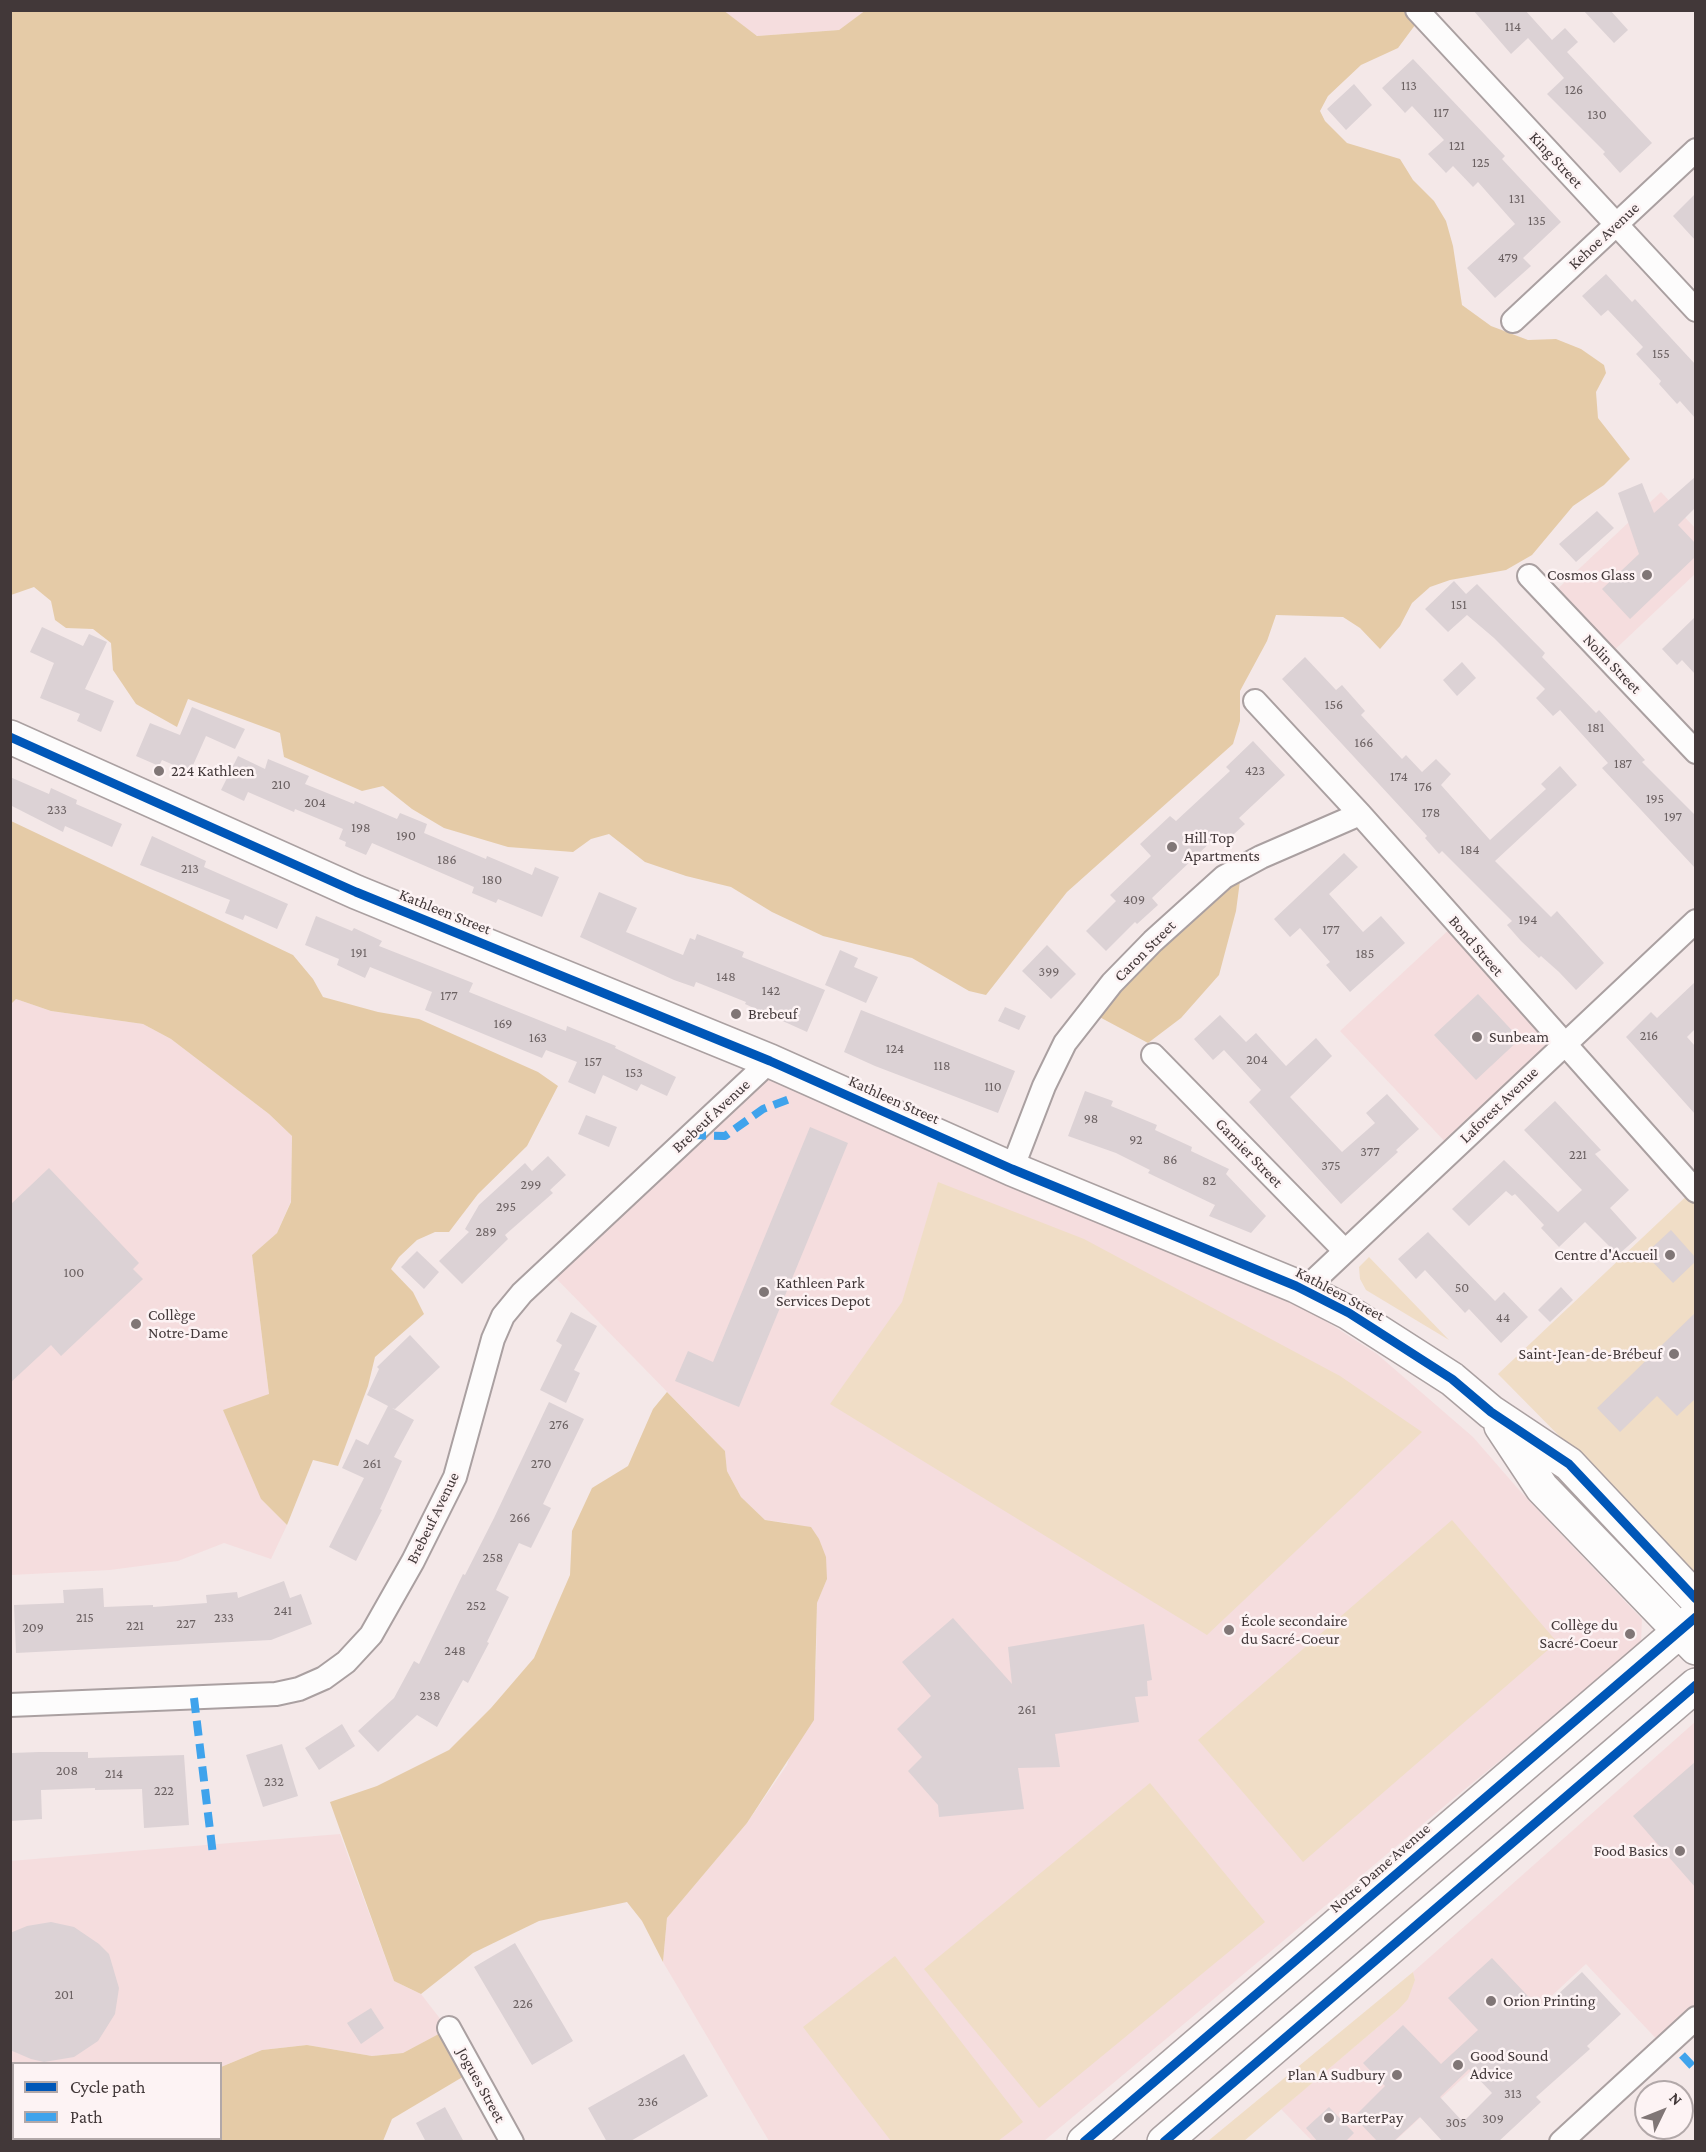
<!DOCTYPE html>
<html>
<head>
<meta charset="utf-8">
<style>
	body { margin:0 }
	#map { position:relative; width:1706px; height:2152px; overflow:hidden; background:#f4e8e8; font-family:"Crimson Pro",serif }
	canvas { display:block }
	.frame { position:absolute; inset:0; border:12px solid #423839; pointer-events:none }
	.legend { position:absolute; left:12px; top:2062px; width:210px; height:78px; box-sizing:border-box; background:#fdf3f4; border:2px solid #b2a8a9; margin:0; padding:8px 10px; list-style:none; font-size:18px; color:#423839 }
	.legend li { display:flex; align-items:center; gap:12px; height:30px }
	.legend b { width:30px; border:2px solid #b2a8a9 }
	.north { position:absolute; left:1634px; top:2080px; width:60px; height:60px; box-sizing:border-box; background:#fdf3f4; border:2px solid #b2a8a9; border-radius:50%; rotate:47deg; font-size:16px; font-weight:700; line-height:24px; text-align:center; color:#423839 }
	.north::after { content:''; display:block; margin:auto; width:21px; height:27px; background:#807676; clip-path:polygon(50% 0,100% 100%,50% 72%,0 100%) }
</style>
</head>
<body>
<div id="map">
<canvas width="1706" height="2152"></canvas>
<div class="frame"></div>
<ul class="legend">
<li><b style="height:8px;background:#0057b8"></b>Cycle path</li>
<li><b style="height:8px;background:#3fa3ec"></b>Path</li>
</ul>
<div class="north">N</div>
</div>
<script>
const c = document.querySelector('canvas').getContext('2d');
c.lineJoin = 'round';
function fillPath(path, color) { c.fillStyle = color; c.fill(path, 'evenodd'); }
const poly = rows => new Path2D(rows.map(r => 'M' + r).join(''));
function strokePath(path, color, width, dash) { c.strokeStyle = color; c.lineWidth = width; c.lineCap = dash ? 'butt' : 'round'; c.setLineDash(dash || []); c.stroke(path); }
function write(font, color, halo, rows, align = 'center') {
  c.font = font + ' "Crimson Pro",serif'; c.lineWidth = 5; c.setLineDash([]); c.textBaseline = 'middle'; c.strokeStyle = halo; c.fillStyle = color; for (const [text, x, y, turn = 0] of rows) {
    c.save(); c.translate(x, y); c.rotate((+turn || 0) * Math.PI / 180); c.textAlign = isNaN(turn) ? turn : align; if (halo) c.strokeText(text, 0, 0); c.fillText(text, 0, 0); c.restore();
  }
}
const built = poly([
	[723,11,866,11,839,30,757,36],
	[1661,492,1695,528,1695,574,1607,657,1550,596],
	[1454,925,1562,1044,1451,1148,1340,1031],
	[16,999,51,1011,143,1024,171,1039,269,1114,292,1136,291,1201,277,1233,252,1255,269,1394,261,1499,287,1525,271,1559,224,1543,178,1561,110,1570,11,1575,10,1004],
	[768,1061,1232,1261,1377,1354,1473,1437,1520,1491,1642,1619,1641,1642,1630,1655,1454,1798,1044,2141,769,2141,663,1962,667,1918,747,1823,787,1765,816,1668,817,1603,827,1579,789,1523,765,1520,741,1497,727,1471,725,1451,546,1268],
	[1695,1722,1695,2016,1663,2046,1586,1964,1395,2141,1312,2141,1281,2109,1398,2010,1415,1980,1413,1972],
	[340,1834,394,1981,421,1994,448,2029,403,2053,372,2056,307,2045,262,2050,221,2067,220,2064,14,2064,13,2134,11,2133,10,1861]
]);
const green = poly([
	[938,1182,1084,1239,1340,1376,1422,1432,1207,1635,830,1404,902,1302],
	[1695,1188,1696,1189,1695,1572,1681,1570,1577,1454,1498,1374],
	[1369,1257,1449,1340,1366,1290,1360,1279,1359,1267],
	[1452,1520,1557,1642,1303,1862,1198,1740],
	[1150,1783,1265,1922,1039,2108,924,1969],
	[895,1956,1023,2122,998,2141,891,2141,803,2027],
	[1413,1972,1415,1980,1408,1999,1398,2010,1244,2141,1208,2141]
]);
const forest = poly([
	[723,10,757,36,839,30,866,10,1415,11,1421,17,1398,48,1361,65,1328,96,1320,111,1325,121,1347,143,1400,159,1413,180,1434,201,1446,221,1453,246,1462,305,1491,326,1528,340,1556,339,1581,349,1604,365,1606,373,1596,392,1598,418,1630,459,1604,485,1573,506,1532,555,1506,570,1450,580,1430,587,1412,603,1400,626,1380,649,1360,628,1343,617,1276,615,1267,641,1240,691,1240,721,1233,744,1067,892,986,995,969,991,912,958,823,936,772,912,731,887,686,876,645,862,609,834,591,839,573,852,508,847,444,828,412,809,383,786,362,791,284,757,280,733,188,699,177,727,136,704,113,670,111,643,93,629,66,628,55,620,51,601,34,587,11,595,10,11],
	[11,821,293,955,313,979,323,997,378,1012,419,1019,538,1072,558,1086,527,1146,478,1194,449,1232,435,1232,417,1240,399,1257,391,1269,413,1292,424,1314,375,1357,368,1386,338,1466,313,1460,287,1525,261,1499,223,1410,269,1394,252,1255,277,1233,291,1202,292,1136,269,1114,171,1039,143,1024,51,1011,16,999,11,1004],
	[1241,873,1236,911,1219,975,1181,1018,1148,1043,1092,1013],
	[667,1392,725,1451,727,1471,741,1497,765,1520,811,1527,819,1539,826,1557,827,1579,817,1603,814,1720,747,1823,667,1918,663,1962,642,1921,627,1902,539,1921,473,1953,421,1994,394,1981,330,1802,377,1786,449,1750,491,1708,534,1658,570,1575,572,1531,592,1488,628,1466,653,1409],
	[448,2029,471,2072,392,2119,383,2141,11,2142,10,2133,13,2134,14,2138,220,2138,221,2067,262,2050,307,2045,372,2056,403,2053]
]);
const building = poly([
	[1473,10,1525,10,1552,40,1565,28,1578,42,1567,52,1652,143,1620,173,1603,154,1605,152,1547,94,1564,78,1528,38,1511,54],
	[1583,10,1610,10,1628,30,1614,43],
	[1413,59,1505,156,1502,159,1561,222,1523,258,1531,266,1495,298,1467,268,1515,224,1478,182,1473,187,1453,166,1446,173,1428,154,1444,140,1412,106,1405,113,1382,88],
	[1354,84,1372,105,1346,130,1327,109],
	[1695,194,1695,240,1673,216],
	[1606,274,1632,302,1635,299,1695,364,1695,418,1680,401,1677,404,1659,384,1661,381,1636,354,1643,347,1608,310,1601,316,1582,296],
	[1695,477,1695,508,1678,525,1695,543,1695,557,1630,619,1602,589,1639,554,1618,493,1642,483,1654,513],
	[1597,511,1614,528,1576,562,1559,544],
	[1454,581,1466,594,1477,584,1545,653,1542,657,1596,713,1599,710,1645,760,1642,762,1695,815,1695,868,1602,768,1608,763,1560,710,1553,716,1536,698,1545,689,1494,638,1467,615,1448,632,1425,609],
	[1695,617,1695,674,1682,660,1677,665,1662,649],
	[42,627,83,646,89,634,107,642,85,689,114,701,101,732,77,721,80,714,40,698,54,663,30,652],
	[1305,657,1336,690,1342,685,1365,711,1361,715,1402,759,1406,755,1422,772,1436,759,1451,774,1441,785,1490,840,1546,789,1541,784,1560,766,1577,785,1495,861,1551,917,1557,911,1604,963,1576,990,1559,972,1541,956,1539,958,1521,941,1507,925,1512,921,1442,851,1439,854,1425,838,1427,836,1282,679],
	[1462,662,1476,678,1457,696,1443,680],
	[192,707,245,729,235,749,206,736,190,772,162,760,159,766,136,756,150,723,180,735],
	[1253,741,1285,775,1239,818,1245,824,1223,844,1216,837,1152,898,1158,905,1137,924,1135,922,1106,951,1086,931,1116,901,1110,895,1151,856,1140,844,1170,816,1176,821,1230,771,1226,767],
	[238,756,265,769,268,759,309,776,305,784,354,804,355,801,397,819,400,813,427,824,424,833,486,859,487,856,532,875,535,867,559,877,542,917,498,899,496,903,472,893,474,887,372,843,366,855,345,846,346,842,339,839,343,829,295,809,294,812,248,792,244,801,221,790],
	[10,777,49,794,51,788,77,800,76,804,122,824,112,847,65,826,63,832,10,805],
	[152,836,206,861,204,867,288,904,277,929,245,915,243,920,225,913,230,900,140,865],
	[1344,853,1358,867,1329,894,1363,932,1381,916,1405,943,1350,992,1326,965,1330,962,1300,928,1290,937,1274,919],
	[599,892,637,908,626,932,683,955,690,938,695,940,697,934,744,952,742,957,825,990,807,1032,745,1004,746,1002,696,982,694,987,674,980,580,937],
	[316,916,352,931,354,928,382,941,379,946,473,983,469,992,566,1031,567,1026,616,1046,615,1048,676,1077,667,1096,641,1084,637,1091,603,1075,595,1094,568,1082,577,1062,546,1050,542,1058,425,1010,432,992,370,967,365,978,337,965,339,959,305,945],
	[1047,945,1076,974,1051,999,1022,971],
	[840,950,858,958,854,967,878,977,866,1003,825,985],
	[1695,982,1695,1029,1687,1037,1695,1046,1695,1114,1626,1037,1651,1012,1657,1018],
	[1478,994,1520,1039,1476,1080,1434,1035],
	[1005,1007,1026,1016,1019,1030,998,1021],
	[861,1010,1015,1071,998,1113,875,1066,844,1052],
	[1220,1015,1246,1042,1256,1033,1286,1066,1316,1038,1332,1056,1290,1097,1342,1152,1375,1123,1366,1113,1387,1094,1419,1129,1396,1150,1398,1152,1341,1204,1249,1102,1261,1090,1224,1050,1213,1060,1194,1039],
	[1085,1091,1113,1101,1111,1106,1157,1125,1155,1130,1192,1147,1191,1151,1229,1169,1226,1174,1266,1216,1251,1233,1209,1216,1215,1205,1148,1173,1150,1170,1116,1153,1068,1136],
	[1555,1101,1601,1150,1595,1154,1629,1190,1610,1208,1637,1238,1618,1255,1585,1222,1559,1247,1541,1228,1544,1225,1515,1194,1512,1196,1506,1191,1469,1226,1452,1209,1504,1160,1558,1212,1582,1190,1524,1130],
	[586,1115,617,1127,609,1147,578,1134],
	[810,1127,848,1143,739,1407,675,1381,688,1351,713,1362],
	[548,1156,566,1175,550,1190,553,1193,505,1235,508,1239,462,1284,439,1261,469,1232,465,1229,479,1205,525,1163,532,1171],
	[49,1168,139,1263,133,1269,143,1279,61,1356,51,1345,10,1383,10,1205],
	[1671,1230,1695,1257,1695,1262,1673,1283,1645,1254],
	[1428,1232,1495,1301,1504,1292,1528,1317,1501,1343,1469,1309,1465,1313,1425,1270,1416,1279,1398,1259],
	[417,1251,439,1272,424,1289,401,1267],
	[1561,1287,1573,1300,1550,1322,1538,1310],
	[571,1312,597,1326,574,1370,580,1373,566,1403,540,1390,562,1345,556,1341],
	[1695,1313,1695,1399,1677,1416,1657,1396,1620,1432,1597,1408],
	[410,1335,440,1367,395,1409,392,1408,414,1420,394,1457,402,1461,380,1509,382,1510,356,1561,329,1547,364,1478,342,1468,356,1439,368,1445,388,1406,367,1395,379,1369,377,1367],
	[549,1402,584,1419,543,1504,551,1508,531,1548,519,1543,496,1590,509,1597,487,1642,489,1643,468,1683,463,1680,437,1727,417,1715,378,1752,358,1731,394,1698,414,1661,419,1664,463,1574,465,1575,494,1518],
	[284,1581,290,1598,301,1594,312,1624,271,1640,16,1653,14,1605,64,1603,63,1590,103,1588,104,1607,153,1605,153,1607,207,1603,206,1595,237,1592,238,1598],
	[953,1618,1012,1684,1008,1647,1144,1624,1152,1680,1147,1681,1148,1696,1135,1697,1139,1722,1055,1734,1060,1767,1018,1768,1024,1809,939,1817,938,1805,908,1771,922,1757,897,1729,931,1696,902,1662],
	[342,1724,355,1746,319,1770,305,1748],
	[282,1744,298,1796,263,1807,246,1755],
	[39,1752,88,1752,88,1758,184,1755,189,1825,144,1828,142,1789,95,1790,95,1788,41,1790,42,1819,10,1821,12,1753],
	[1695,1762,1695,1887,1633,1816],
	[51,1922,74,1927,99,1944,109,1954,119,1988,115,2014,98,2041,74,2057,44,2062,31,2059,10,2050,10,1933,27,1926],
	[515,1943,573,2041,532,2065,474,1967],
	[1492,1958,1541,2010,1582,1972,1621,2014,1587,2046,1590,2049,1536,2097,1541,2102,1498,2142,1443,2142,1420,2117,1393,2142,1378,2142,1354,2117,1385,2086,1363,2063,1403,2025,1441,2064,1478,2030,1448,1998],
	[1469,2069,1492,2093,1463,2122,1440,2097],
	[371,2008,384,2028,361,2044,347,2023],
	[684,2054,708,2096,629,2142,607,2142,588,2108],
	[445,2107,464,2142,426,2142,416,2123],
	[1329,2107,1354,2133,1345,2142,1318,2142,1306,2128]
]);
const street = poly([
	[1417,10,1696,310],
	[1513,321,1696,150],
	[1529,576,1696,752],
	[1255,701,1360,814,1696,1191],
	[1153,1055,1345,1251],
	[1012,1169,1044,1086,1065,1043,1112,983,1153,941,1224,877,1261,857,1360,814],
	[1304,1290,1696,921],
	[10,1705,276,1694,299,1689,324,1678,346,1662,371,1635,413,1561,455,1477,493,1339,503,1316,522,1293,770,1061],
	[449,2028,512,2142],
	[1561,2142,1696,2018]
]);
const secondary = poly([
	[10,737,356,892,770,1061,1012,1169,1296,1286,1349,1313,1452,1379,1491,1412,1569,1464,1696,1599],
	[1501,1426,1542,1488,1696,1648],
	[1084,2142,1696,1617],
	[1164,2142,1696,1685]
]);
const quiet = poly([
	[691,1135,725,1136,763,1109,792,1098],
	[194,1698,213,1855],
	[1682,2055,1696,2070]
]);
const cycleway = poly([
	[10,737,356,892,770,1061,1012,1169,1296,1286,1349,1313,1452,1379,1491,1412,1569,1464,1696,1599],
	[1084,2142,1696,1617],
	[1164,2142,1696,1685]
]);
const markers = [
	[1647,575,6,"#807676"],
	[159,771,6,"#807676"],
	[1172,847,6,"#807676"],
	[736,1014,6,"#807676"],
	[1477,1037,6,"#807676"],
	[1670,1255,6,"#807676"],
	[764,1292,6,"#807676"],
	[136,1324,6,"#807676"],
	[1674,1354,6,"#807676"],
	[1229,1630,6,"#807676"],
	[1630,1634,6,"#807676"],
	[1680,1851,6,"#807676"],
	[1491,2001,6,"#807676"],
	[1458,2065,6,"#807676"],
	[1397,2075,6,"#807676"],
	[1329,2118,6,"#807676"]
];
const numberNames = [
	["114",1513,27],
	["113",1409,86],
	["126",1574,90],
	["117",1441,113],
	["130",1597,115],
	["121",1457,146],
	["125",1481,163],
	["131",1517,199],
	["135",1537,221],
	["479",1508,258],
	["155",1661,354],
	["151",1459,605],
	["156",1334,705],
	["181",1596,728],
	["166",1364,743],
	["187",1623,764],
	["423",1255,771],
	["174",1399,777],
	["210",281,785],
	["176",1423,787],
	["195",1655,799],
	["204",315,803],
	["233",57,810],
	["178",1431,813],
	["197",1673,817],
	["198",361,828],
	["190",406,836],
	["184",1470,850],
	["186",447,860],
	["213",190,869],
	["180",492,880],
	["409",1134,900],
	["194",1528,920],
	["177",1331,930],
	["191",359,953],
	["185",1365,954],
	["399",1049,972],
	["148",726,977],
	["142",771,991],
	["177",449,996],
	["169",503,1024],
	["216",1649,1036],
	["163",538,1038],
	["124",895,1049],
	["204",1257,1060],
	["157",593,1062],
	["118",942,1066],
	["153",634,1073],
	["110",993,1087],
	["98",1091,1119],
	["92",1136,1140],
	["377",1370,1152],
	["221",1578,1155],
	["86",1170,1160],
	["375",1331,1166],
	["82",1209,1181],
	["299",531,1185],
	["295",506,1207],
	["289",486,1232],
	["100",74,1273],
	["50",1462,1288],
	["44",1503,1318],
	["276",559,1425],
	["261",372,1464],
	["270",541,1464],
	["266",520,1518],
	["258",493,1558],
	["252",476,1606],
	["241",283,1611],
	["215",85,1618],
	["233",224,1618],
	["227",186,1624],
	["221",135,1626],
	["209",33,1628],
	["248",455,1651],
	["238",430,1696],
	["261",1027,1710],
	["208",67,1771],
	["214",114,1774],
	["232",274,1782],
	["222",164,1791],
	["201",64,1995],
	["226",523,2004],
	["313",1513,2094],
	["236",648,2102],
	["309",1493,2119],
	["305",1456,2123]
];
const streetNames = [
	["King Street",1556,160,47],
	["Kehoe Avenue",1604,236,-43],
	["Nolin Street",1612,664,46],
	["Kathleen Street",445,912,22],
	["Bond Street",1476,946,49],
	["Caron Street",1145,951,-45],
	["Kathleen Street",894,1100,24],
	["Laforest Avenue",1499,1105,-44],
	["Brebeuf Avenue",711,1116,-43],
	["Garnier Street",1249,1153,46],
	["Kathleen Street",1340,1294,28],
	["Brebeuf Avenue",433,1518,-64],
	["Notre Dame Avenue",1380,1868,-41],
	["Jogues Street",481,2085,61]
];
const poiNames = [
	["Cosmos Glass",1635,575,"right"],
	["224 Kathleen",171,771],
	["Hill Top",1184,838],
	["Apartments",1184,856],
	["Brebeuf",748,1014],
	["Sunbeam",1489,1037],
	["Centre d'Accueil",1658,1255,"right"],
	["Kathleen Park",776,1283],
	["Services Depot",776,1301],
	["Collège",148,1315],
	["Notre-Dame",148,1333],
	["Saint-Jean-de-Brébeuf",1662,1354,"right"],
	["École secondaire",1241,1621],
	["du Sacré-Coeur",1241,1639],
	["Collège du",1618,1625,"right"],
	["Sacré-Coeur",1618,1643,"right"],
	["Food Basics",1668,1851,"right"],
	["Orion Printing",1503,2001],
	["Good Sound",1470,2056],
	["Advice",1470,2074],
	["Plan A Sudbury",1385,2075,"right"],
	["BarterPay",1341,2118]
];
fillPath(built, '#f5ddde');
fillPath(green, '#f0ddc6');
fillPath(forest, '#e5cba7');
fillPath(building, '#dcd2d5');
strokePath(street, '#aaa0a1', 26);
strokePath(secondary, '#aaa0a1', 36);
strokePath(street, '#fdfcfc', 22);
strokePath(secondary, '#fdfcfc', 33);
strokePath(quiet, '#3fa3ec', 8, [15, 8]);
strokePath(cycleway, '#0057b8', 9);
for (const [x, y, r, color] of markers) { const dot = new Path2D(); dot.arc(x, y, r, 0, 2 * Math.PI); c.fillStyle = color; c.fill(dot); strokePath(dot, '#fdf3f4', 2); }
write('14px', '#6b6162', null, numberNames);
write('16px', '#423839', '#fdf3f4', streetNames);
write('16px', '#423839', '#fdf3f4', poiNames, 'left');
</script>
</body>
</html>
